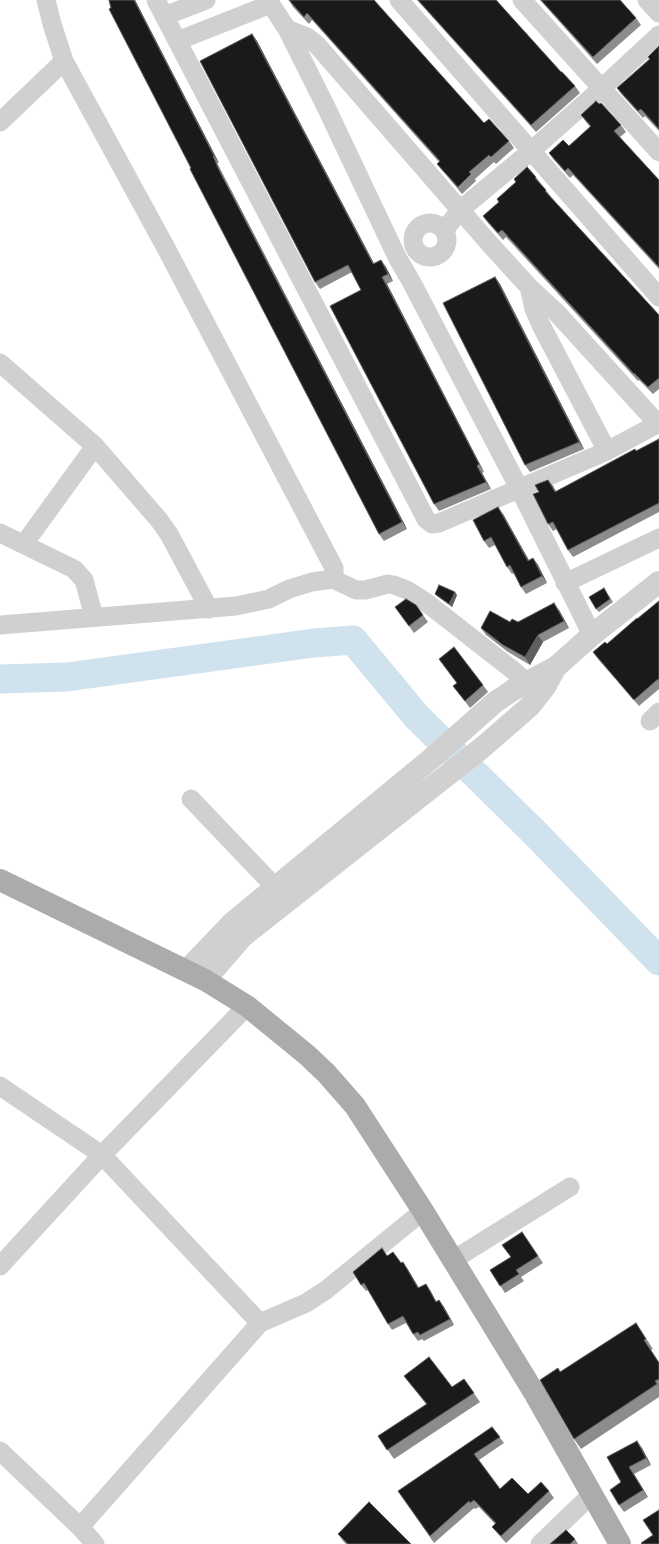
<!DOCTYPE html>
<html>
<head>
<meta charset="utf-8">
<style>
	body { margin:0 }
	canvas { display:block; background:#fff }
</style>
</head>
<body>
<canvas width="659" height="1544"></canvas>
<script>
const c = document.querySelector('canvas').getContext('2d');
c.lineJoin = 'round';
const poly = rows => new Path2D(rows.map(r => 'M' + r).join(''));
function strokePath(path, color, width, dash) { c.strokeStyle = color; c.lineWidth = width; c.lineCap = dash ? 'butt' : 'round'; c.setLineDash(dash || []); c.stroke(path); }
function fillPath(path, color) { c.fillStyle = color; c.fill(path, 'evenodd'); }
const river = poly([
	[0,679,67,677,314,643,353,640,417,717,535,833,659,961]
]);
const minor = poly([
	[156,0,426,519,428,521,432,524,439,523,607,451,659,423],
	[268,0,287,29,326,107,397,257,412,283,519,488,592,635],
	[399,0,659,297],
	[522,0,659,152],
	[647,0,659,13],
	[164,16,206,0],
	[287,29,307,37,317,45,488,242,529,287,556,312,658,424],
	[177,41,271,4],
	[0,122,64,61],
	'413 240a17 17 0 1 1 34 0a17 17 0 1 1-34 0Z',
	[444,231,460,210,531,151,602,88,659,35],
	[529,287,534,309,541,325,607,451],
	[0,363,95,446,159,520,169,534,209,609],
	[0,533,74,569,84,580,94,617],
	[24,544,95,446],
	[333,579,356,590,365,590,388,584,394,585,407,590,427,603,514,671,527,683,533,695],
	[565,583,659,538],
	[0,625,236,606,269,599,289,589,312,582,333,579,334,572,334,568,166,248,64,61,52,24,46,0],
	[650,721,659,712],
	[191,799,275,887],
	[0,1086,102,1155,260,1323],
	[453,1260,570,1187],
	[0,1266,102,1155,247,1006],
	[0,1451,80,1527,95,1544],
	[80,1527,260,1323,306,1303,326,1290,423,1211],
	[540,1544,592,1494]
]);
const tertiary = poly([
	[187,970,232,923,431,759,494,703,513,690,556,667,592,635,659,582],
	[205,980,243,936,483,747,530,706,545,687,556,667]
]);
const primary = poly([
	[0,880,205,980,247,1006,307,1055,327,1074,355,1106,423,1211,535,1394,620,1544]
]);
const wall = poly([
	[109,0,135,0,219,163,217,163,224,177,407,529,384,541,379,534,191,168,111,8],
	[289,0,484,123,509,141,514,148,496,164,494,162,475,179,476,181,462,194,437,164,439,162,312,20,309,24,293,7],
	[417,0,496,0,561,72,575,86,580,93,536,132],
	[540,0,620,0,636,18,641,25,597,64],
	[252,34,257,41,374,264,386,267,393,281,387,284,484,472,482,473,491,489,439,511,434,504,361,290,352,272,320,289,315,282],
	[659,46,659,131,645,116,643,118,622,95,617,88,649,59,648,57],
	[581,115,621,125,626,132,620,137,659,180,659,269,573,175,570,178,554,160,549,153,569,146,590,127],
	[536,177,541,184,546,190,551,197,659,315,659,389,653,394,639,380,638,381,506,237,503,240,488,223,483,216,499,202,497,199,516,182,514,179],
	[495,277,500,284,584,449,530,472,525,465],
	[659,439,659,512,573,557,568,550,557,529,553,531,548,524,539,492,548,480,556,491,637,451],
	[503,514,529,560,533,558,538,565,547,583,526,594,521,587,514,573,512,574,507,567,495,545,489,548,484,541],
	[604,588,613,602,599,612,596,609],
	[435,594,457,595,452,607,438,597],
	[659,601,659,689,639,706,598,659,593,652,607,644],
	[395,607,423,615,428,622,414,633],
	[559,610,569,628,543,642,530,665,508,652,486,635,481,628,518,622],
	[439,659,483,685,488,692,470,708,453,686,457,683],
	[522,1232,543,1263,521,1277,524,1281,505,1293,490,1270,511,1257],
	[388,1255,401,1263,407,1268,419,1288,430,1290,436,1302,439,1300,444,1307,454,1325,424,1341,422,1339,418,1341,413,1334,406,1323,392,1330,388,1324,368,1290,366,1291,361,1285],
	[636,1323,653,1349,651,1350,659,1362,659,1397,581,1449,574,1439,561,1372],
	[404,1376,452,1387,464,1379,480,1402,394,1459,378,1436,426,1404,411,1385],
	[492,1427,504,1443,479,1460,500,1489,528,1494,549,1491,554,1498,506,1543,497,1533,492,1527,495,1524,479,1507,475,1509,474,1508,434,1543,398,1491],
	[642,1448,651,1465,634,1474,648,1497,624,1512,619,1505,621,1482,607,1457],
	[338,1534,411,1544,346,1544,343,1541],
	[575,1539,578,1544,550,1544]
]);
const shadedWall = poly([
	[134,0,135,0,219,163,214,156],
	[252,34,257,41,378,271,373,264],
	[213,156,217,163,407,529,402,522],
	[381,260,386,267,393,281,388,274],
	[382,277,387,284,484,472,479,464],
	[495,277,500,284,584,449,579,442],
	[477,466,482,473,491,489,486,482],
	[548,480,553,486,559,499,555,492],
	[498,507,503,514,533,568,528,561],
	[533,558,538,565,547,583,542,576],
	[455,592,457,595,452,607,449,604],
	[554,603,559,610,569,628,564,621],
	[538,635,543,642,530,665,525,657],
	[403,1262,407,1268,423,1295,418,1288],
	[426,1284,430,1290,440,1309,436,1302],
	[439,1300,444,1307,454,1325,450,1319],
	[637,1441,642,1448,651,1465,646,1458],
	[629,1467,634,1474,648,1497,643,1490]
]);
const building = poly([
	[109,0,134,0,214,156,213,156,219,170,402,522,379,534,190,169,191,168,109,9,111,8,109,0],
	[289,0,374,0,484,123,489,119,509,141,491,157,489,155,469,172,471,174,458,187,437,164,440,161,307,13,304,17,289,0],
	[418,0,496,0,561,72,562,72,575,86,531,125,418,0],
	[541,0,620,0,636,18,593,57,541,0],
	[252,34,373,264,381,260,388,274,382,277,479,464,477,466,486,482,434,504,330,306,361,290,348,265,315,282,200,61,252,34],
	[659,46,659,129,641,109,638,111,617,88,650,59,648,57,659,46],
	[596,101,599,104,601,103,621,125,614,131,659,180,659,267,568,168,565,171,549,153,563,140,569,146,591,126,581,115,596,101],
	[527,167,536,177,535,178,546,190,545,191,659,315,659,378,648,387,634,373,634,374,502,230,498,233,483,216,499,202,497,199,516,182,514,179,527,167],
	[495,277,579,442,525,465,443,303,495,277],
	[659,439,659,503,568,550,553,522,548,524,533,494,539,492,535,485,548,480,555,492,635,449,636,451,659,439],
	[498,507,528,561,533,558,542,576,521,587,510,565,507,567,491,537,484,541,473,520,498,507],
	[439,585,455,592,449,604,435,594,439,585],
	[604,588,610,599,596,609,589,597,604,588],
	[406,599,416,605,423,615,409,626,395,607,406,599],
	[659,601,659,680,658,679,634,700,593,652,605,642,607,644,637,618,637,619,659,601],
	[554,603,564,621,538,635,525,657,503,645,481,628,490,611,510,622,512,619,518,622,554,603],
	[454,647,483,685,465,701,453,686,457,683,439,659,454,647],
	[522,1232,538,1256,516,1270,519,1274,500,1286,490,1270,511,1257,502,1245,522,1232],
	[382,1248,387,1256,393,1252,401,1263,403,1262,418,1288,426,1284,436,1302,439,1300,450,1319,420,1335,418,1332,413,1334,403,1316,388,1324,364,1283,361,1285,353,1272,382,1248],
	[636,1323,646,1339,644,1340,659,1363,659,1379,655,1381,657,1384,574,1439,540,1380,558,1368,560,1372,636,1323],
	[429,1357,452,1387,464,1379,474,1393,387,1450,378,1436,427,1404,404,1376,429,1357],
	[492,1427,500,1437,474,1454,500,1489,512,1478,528,1494,541,1482,549,1491,501,1536,492,1527,496,1523,474,1500,470,1503,469,1501,430,1536,398,1491,492,1427],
	[637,1441,646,1458,629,1467,643,1490,619,1505,610,1490,621,1482,607,1457,637,1441],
	[369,1502,411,1544,348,1544,338,1534,369,1502],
	[659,1510,659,1544,642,1544,641,1543,653,1535,643,1520,659,1510],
	[566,1530,575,1539,570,1544,550,1544,566,1530]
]);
strokePath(river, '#cfe2ee', 29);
strokePath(minor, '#d0d0d0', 19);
strokePath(tertiary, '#d0d0d0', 22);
strokePath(primary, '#ababab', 22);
fillPath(wall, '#8c8c8c');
fillPath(shadedWall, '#5f5f5f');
fillPath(building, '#1a1a1a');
strokePath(building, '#5f5f5f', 1);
</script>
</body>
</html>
